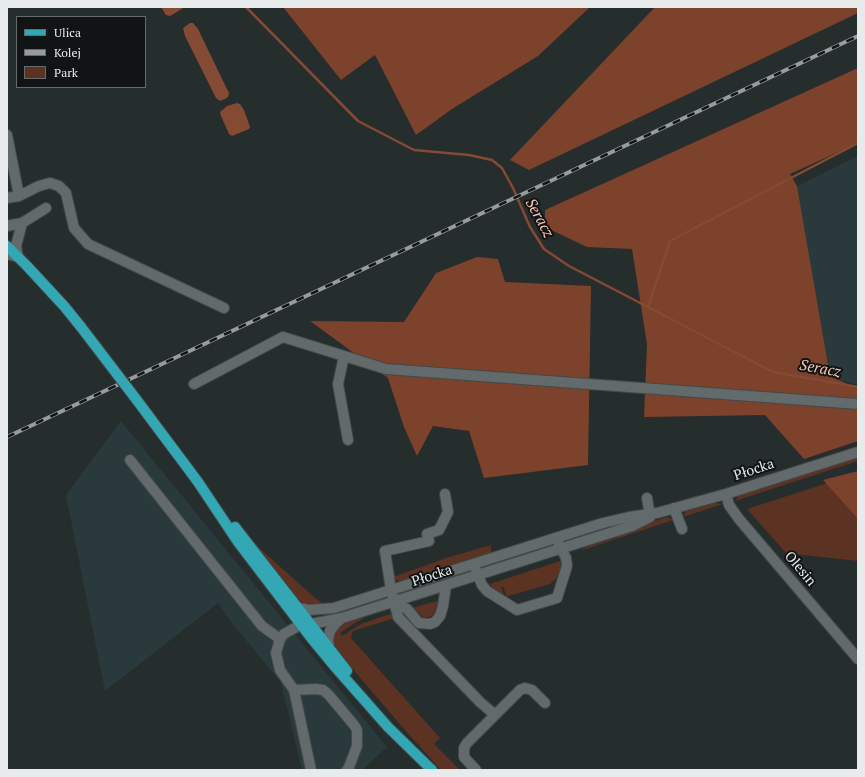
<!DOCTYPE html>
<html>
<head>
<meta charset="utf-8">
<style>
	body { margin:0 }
	#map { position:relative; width:865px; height:777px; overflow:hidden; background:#262d2d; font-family:"PT Serif",serif }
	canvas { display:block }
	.frame { position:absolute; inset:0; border:8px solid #e7ebec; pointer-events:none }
	.legend { position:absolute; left:16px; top:16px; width:130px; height:72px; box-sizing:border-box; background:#111415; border:1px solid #676a6b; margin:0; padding:5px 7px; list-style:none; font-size:12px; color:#e7ebec }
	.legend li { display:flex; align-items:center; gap:8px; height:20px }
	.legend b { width:20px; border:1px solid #676a6b }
</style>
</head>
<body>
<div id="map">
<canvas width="865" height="777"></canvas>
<div class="frame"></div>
<ul class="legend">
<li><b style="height:5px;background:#33a8b4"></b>Ulica</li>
<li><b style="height:5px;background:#979d9d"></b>Kolej</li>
<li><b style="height:11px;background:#5c3222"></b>Park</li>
</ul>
</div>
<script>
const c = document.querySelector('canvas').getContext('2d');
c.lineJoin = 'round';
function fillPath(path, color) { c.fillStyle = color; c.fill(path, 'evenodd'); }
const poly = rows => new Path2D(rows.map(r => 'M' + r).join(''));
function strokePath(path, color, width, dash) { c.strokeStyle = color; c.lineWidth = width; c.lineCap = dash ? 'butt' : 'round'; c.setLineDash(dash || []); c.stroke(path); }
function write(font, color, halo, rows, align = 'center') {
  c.font = font + ' "PT Serif",serif'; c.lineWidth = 4; c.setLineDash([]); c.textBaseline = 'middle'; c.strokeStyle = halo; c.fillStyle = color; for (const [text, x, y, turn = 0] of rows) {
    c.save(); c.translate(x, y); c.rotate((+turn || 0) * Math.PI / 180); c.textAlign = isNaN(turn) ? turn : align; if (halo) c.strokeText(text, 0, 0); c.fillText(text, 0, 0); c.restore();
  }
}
const built = poly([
	[858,156,858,385,830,377,797,186],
	[121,421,387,747,362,770,302,770,281,683,232,623,218,603,105,691,66,495]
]);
const green = poly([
	[858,446,733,487,658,505,723,489],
	[858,457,858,461,735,501,738,496,742,494],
	[858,473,858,561,786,553,747,509],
	[714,503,723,504,683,517,686,511],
	[667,517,673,520,580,551,586,547,616,538,633,528],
	[551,544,551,547,482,568,482,565],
	[256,545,314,597,325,605,358,595,317,607,304,604,297,599,256,546],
	[491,545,491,552,489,553,401,581,395,580,393,577,446,558],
	[560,561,561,568,557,578,550,584,508,596,506,595,503,586,501,587,504,595,495,591,490,584],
	[470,569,472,570,472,572,401,594,400,594,400,591],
	[440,600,438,605,435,610,436,612,430,617,423,617,417,611,415,611,412,608],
	[364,614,364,618,353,624,340,633,342,636,361,624,390,614,438,664,436,665,392,619,353,631,351,638,440,738,434,744,460,770,441,770,403,728,334,647,333,639,335,630,350,620]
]);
const forest = poly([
	[283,7,590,7,538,56,452,109,416,135,375,55,341,80],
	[655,7,858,7,858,13,529,170,510,160],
	[858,68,858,143,790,174,797,186,830,376,858,389,858,441,804,459,765,415,644,417,647,344,632,249,587,247,545,227,545,210],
	[477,257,498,259,505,282,591,286,588,465,484,478,469,431,433,426,417,456,404,427,388,378,310,321,404,322,436,273],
	[858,471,858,519,823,480]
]);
const water = poly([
	[161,7,185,7,170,16,166,15],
	[190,23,193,23,198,29,225,85,229,93,228,97,225,99,220,101,216,98,185,36,183,28],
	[237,103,240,104,244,110,250,127,249,129,232,136,229,134,221,116,220,112,227,106]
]);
const stream = poly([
	[246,7,358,121,414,150,469,155,492,160,502,168,513,188,530,227,544,249,569,266,773,372,858,387],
	[648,307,670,241,858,143]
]);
const minor = poly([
	[7,135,19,196],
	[7,198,19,196,39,186,50,183,59,186,66,193,74,228,88,244,224,308],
	[7,226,22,223,46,208],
	[7,254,18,257,16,246,22,223],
	[344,356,338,384,348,440],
	[194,384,283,337,386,369,858,404],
	[130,460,262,626,280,639],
	[445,494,448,512,439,530,427,534,429,541,385,551,391,590,398,617,480,702,495,715,520,690,525,688,532,690,545,703],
	[726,494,729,505,739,519,858,659],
	[647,498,650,517],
	[674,508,682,529],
	[476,570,482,585,487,591,517,610,557,598,567,566,566,558,559,544],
	[394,602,407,609,419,623,430,624,435,622,440,616,443,606,446,586],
	[298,608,309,610,334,608,603,523,629,517,657,513,726,494,858,452],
	[307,621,284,634,280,639,276,653,280,670,294,690,311,770],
	[303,624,311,624,342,618,632,526,650,517],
	[329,648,328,639,330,631,335,624,341,619],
	[294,690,316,689,323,690,328,694,354,725,357,730,357,746,349,767,347,770],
	[476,770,464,757,464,748,467,743,495,715]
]);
const major = poly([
	[7,246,27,266,64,306,81,327],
	[136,399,198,482,238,542,312,639,336,668,388,727,432,770],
	[235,527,347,671]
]);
const rail = poly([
	[7,437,858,36]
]);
const majorBridge = poly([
	[81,327,136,399]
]);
const streetNames = [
	["Płocka",754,470,-18],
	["Olesin",800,569,50],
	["Płocka",432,576,-18]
];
const waterNames = [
	["Seracz",539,218,61],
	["Seracz",820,369,10]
];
fillPath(built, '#2a393b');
fillPath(green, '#5c3222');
fillPath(forest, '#7c422c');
fillPath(water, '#844a33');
strokePath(stream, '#844a33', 2.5);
strokePath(minor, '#434849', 12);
strokePath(major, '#434849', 12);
strokePath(minor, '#626a6b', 10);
strokePath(major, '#33a8b4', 10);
strokePath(rail, '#979d9d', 4);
strokePath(rail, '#111415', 2.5, [8]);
strokePath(majorBridge, '#434849', 12, []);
strokePath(majorBridge, '#33a8b4', 10);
write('14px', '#e7ebec', '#111415', streetNames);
write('italic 15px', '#fcc4af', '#111415', waterNames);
</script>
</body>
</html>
